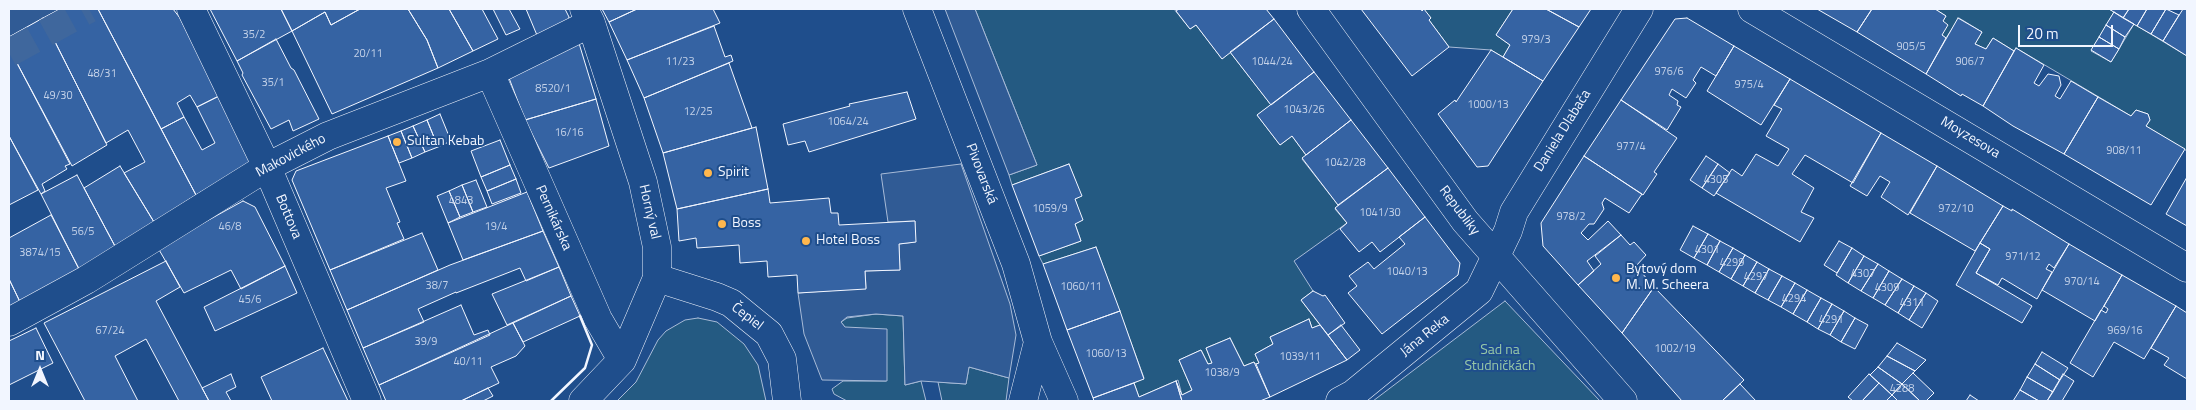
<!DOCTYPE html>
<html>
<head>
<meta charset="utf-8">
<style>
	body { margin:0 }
	#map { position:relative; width:2196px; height:410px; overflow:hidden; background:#1f4e8c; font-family:"Titillium Web",sans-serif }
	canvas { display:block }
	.frame { position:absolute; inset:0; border:10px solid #f2f6ff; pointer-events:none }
	.north { position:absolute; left:15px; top:345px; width:50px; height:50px; -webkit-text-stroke:4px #1f4e8c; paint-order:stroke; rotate:0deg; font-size:14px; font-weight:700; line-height:20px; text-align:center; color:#f2f6ff }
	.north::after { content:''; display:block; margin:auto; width:18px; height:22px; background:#f2f6ff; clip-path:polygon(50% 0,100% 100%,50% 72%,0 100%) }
	.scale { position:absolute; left:2018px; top:25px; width:95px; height:22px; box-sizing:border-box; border:2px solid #f2f6ff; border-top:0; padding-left:6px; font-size:15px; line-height:18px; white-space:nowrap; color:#f2f6ff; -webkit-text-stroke:4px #1f4e8c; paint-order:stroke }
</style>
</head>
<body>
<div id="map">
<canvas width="2196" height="410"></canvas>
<div class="frame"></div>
<div class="north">N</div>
<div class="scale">20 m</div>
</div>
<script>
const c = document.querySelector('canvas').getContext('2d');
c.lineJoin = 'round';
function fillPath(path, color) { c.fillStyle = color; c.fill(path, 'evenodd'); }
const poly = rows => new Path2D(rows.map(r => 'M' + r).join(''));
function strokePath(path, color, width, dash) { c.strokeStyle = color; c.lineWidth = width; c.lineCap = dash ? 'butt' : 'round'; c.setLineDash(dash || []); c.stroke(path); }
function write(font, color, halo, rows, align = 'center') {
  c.font = font + ' "Titillium Web",sans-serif'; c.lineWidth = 4; c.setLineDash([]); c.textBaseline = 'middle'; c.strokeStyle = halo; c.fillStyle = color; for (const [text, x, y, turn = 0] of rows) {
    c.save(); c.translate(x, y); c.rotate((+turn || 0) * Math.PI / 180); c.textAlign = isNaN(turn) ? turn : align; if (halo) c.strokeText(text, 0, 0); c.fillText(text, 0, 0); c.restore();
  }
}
const green = poly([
	[975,9,1174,9,1190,29,1196,25,1222,59,1230,52,1271,105,1257,115,1280,145,1292,136,1306,155,1302,159,1338,205,1335,209,1347,223,1294,261,1313,291,1301,300,1320,325,1312,328,1309,319,1270,337,1273,344,1255,354,1259,363,1256,364,1254,362,1244,366,1230,338,1206,348,1212,363,1208,364,1201,350,1179,360,1192,390,1182,395,1178,380,1139,397,1134,383,1144,378,1096,247,1043,264,1039,256,1081,241,1075,224,1082,220,1075,199,1081,196,1069,164,1012,185,1009,175,1037,165,975,9],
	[1421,9,1513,9,1496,35,1510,45,1503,57,1491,50,1449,47,1429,20,1431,18,1424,10,1422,11,1421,9],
	[1935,9,2109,9,2114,12,2091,51,2111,62,2134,24,2187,56,2187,151,2146,126,2150,120,2148,114,2136,110,2131,116,2016,48,2014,51,1993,38,1986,49,1975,44,1982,32,1959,18,1946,38,1942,35,1943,21,1946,16,1935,9],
	[1505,301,1600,401,1373,401,1505,301],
	[876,314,903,316,905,385,921,381,926,401,847,401,834,394,832,389,843,381,886,381,841,322,847,318,876,314],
	[698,318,717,322,744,344,758,365,766,401,617,401,636,382,658,340,666,331,685,320,698,318],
	[969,367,1009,378,1006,401,942,401,938,382,966,384,969,367]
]);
const parking = poly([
	[9,9,60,9,9,37,9,9],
	[945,9,975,9,1037,165,1009,175,945,9],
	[961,164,1010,304,1016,335,1009,378,969,367,966,384,921,381,905,385,903,316,876,314,847,317,841,322,845,327,887,329,887,381,822,380,804,334,798,293,866,288,865,271,900,270,899,244,915,242,915,221,888,222,881,174,961,164]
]);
const building = poly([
	[60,9,98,9,196,195,154,222,124,173,145,162,128,130,106,143,43,18,60,9],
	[98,9,173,9,180,18,219,96,197,107,190,95,177,103,184,117,161,129,98,9],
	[210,9,281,9,292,31,237,61,210,9],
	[281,9,360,9,331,25,325,12,292,31,281,9],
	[360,9,408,9,427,40,438,68,332,114,292,31,325,12,331,25,360,9],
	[408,9,449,9,473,51,438,68,427,40,408,9],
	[449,9,482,9,498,39,473,51,449,9],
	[493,9,509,9,520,29,506,35,493,9],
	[526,9,565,9,569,17,566,27,539,40,526,9],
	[602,9,637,9,609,22,602,9],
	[637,9,713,9,720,23,627,60,609,22,637,9],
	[1179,9,1266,9,1274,19,1222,59,1196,25,1190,29,1176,11,1179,9],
	[1361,9,1421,9,1422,11,1424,9,1431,18,1429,20,1449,47,1412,76,1361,9],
	[1513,9,1546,9,1579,27,1543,81,1503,57,1510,45,1496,35,1513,9],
	[1546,9,1591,9,1579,27,1546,9],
	[1817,9,1872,9,1857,32,1817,9],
	[1872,9,1935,9,1946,16,1943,21,1948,25,1942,35,1946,38,1926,74,1857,32,1872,9],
	[2109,9,2129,9,2123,18,2109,9],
	[2129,9,2147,9,2137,26,2123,18,2129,9],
	[2147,9,2166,9,2151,34,2137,26,2147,9],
	[2166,9,2179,15,2163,41,2151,34,2166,9],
	[2183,9,2187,9,2187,56,2163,41,2183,9],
	[2114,12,2134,24,2125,37,2106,25,2114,12],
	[43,18,107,145,72,166,9,48,9,37,43,18],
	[1687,18,1734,46,1716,76,1701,67,1693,80,1696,83,1686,98,1672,89,1669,95,1678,101,1677,105,1681,107,1667,130,1621,100,1675,19,1687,18],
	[1958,18,1982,32,1975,44,1986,49,1993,38,2014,51,1983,106,1962,94,1961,96,1926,74,1958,18],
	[1274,19,1314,72,1271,105,1230,52,1274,19],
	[2106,25,2125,37,2119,49,2099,37,2106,25],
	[714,26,725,57,731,55,733,61,644,98,627,60,714,26],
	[2099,37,2119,49,2111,62,2091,50,2099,37],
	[276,39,291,68,294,70,319,119,293,131,289,120,271,129,242,75,243,73,237,61,276,39],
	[578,40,596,99,525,120,509,78,578,40],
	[1734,46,1790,79,1761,125,1707,91,1734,46],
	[9,48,70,164,65,166,67,169,42,184,45,191,41,194,9,136,9,48],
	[2016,48,2044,65,2034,83,2039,86,2048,74,2059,76,2061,85,2055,96,2060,99,2071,81,2098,97,2064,154,2013,126,1983,106,2016,48],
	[1491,50,1543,81,1488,166,1477,167,1438,114,1455,100,1456,102,1491,50],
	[729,63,752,128,663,153,644,98,729,63],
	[1314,72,1351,120,1306,155,1292,136,1280,145,1257,115,1314,72],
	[1790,79,1881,133,1853,183,1805,155,1792,174,1814,188,1801,212,1814,218,1800,242,1716,193,1732,169,1742,176,1756,154,1778,166,1789,149,1766,136,1782,109,1774,105,1790,79],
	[907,92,916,119,809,152,805,141,788,145,783,124,850,106,849,104,907,92],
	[219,96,251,159,248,164,196,195,161,129,184,117,202,150,215,143,197,107,219,96],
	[2098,97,2131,116,2136,110,2148,114,2150,120,2146,126,2185,149,2151,205,2064,154,2098,97],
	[596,99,609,146,549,168,525,120,596,99],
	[1621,100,1677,138,1654,172,1657,174,1643,195,1584,156,1621,100],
	[440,114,451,141,438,147,427,120,440,114],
	[427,120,438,147,425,152,413,126,427,120],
	[1351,120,1388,168,1338,205,1302,158,1351,120],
	[413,126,425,152,412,158,401,131,413,126],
	[756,127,768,189,677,209,663,153,756,127],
	[401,131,412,158,399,163,388,136,401,131],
	[1881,133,1937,166,1908,215,1881,197,1890,182,1880,176,1867,196,1850,186,1881,133],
	[9,136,38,190,9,205,9,136],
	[388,136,406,181,386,188,400,222,397,223,404,239,330,270,292,180,296,171,388,136],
	[500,140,510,165,481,177,471,151,500,140],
	[1584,156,1642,194,1629,213,1605,198,1602,203,1604,209,1594,224,1589,224,1581,233,1588,240,1608,221,1621,235,1587,261,1594,271,1578,285,1543,246,1541,223,1584,156],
	[1706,156,1718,164,1702,188,1690,180,1706,156],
	[1069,164,1082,196,1075,199,1083,220,1075,224,1081,241,1039,256,1012,185,1069,164],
	[1718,164,1730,173,1714,196,1702,188,1718,164],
	[510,165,516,179,487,191,481,177,510,165],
	[120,166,154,222,116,248,84,188,120,166],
	[1937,166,2003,206,1975,251,1910,213,1937,166],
	[1388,168,1425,217,1380,252,1372,242,1359,252,1340,229,1347,223,1335,208,1388,168],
	[77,175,116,248,79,269,41,194,77,175],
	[2187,177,2187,226,2166,214,2187,177],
	[516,179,521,193,492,204,487,191,516,179],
	[476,180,487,207,473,212,462,185,476,180],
	[462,185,473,212,460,217,449,191,462,185],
	[768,189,770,203,829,198,831,213,838,213,839,225,915,221,916,242,899,244,900,270,865,271,866,289,798,293,797,275,768,277,767,261,740,263,739,245,697,248,696,238,679,241,677,209,768,189],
	[449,191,460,217,448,223,437,196,449,191],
	[527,192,543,231,463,260,448,223,527,192],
	[243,201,255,207,285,266,241,289,231,270,184,293,158,248,243,201],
	[2003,206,2012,211,2012,209,2069,244,2054,268,2049,264,2046,269,2052,272,2037,299,2002,278,1998,285,1976,273,1990,249,1980,243,2003,206],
	[51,215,79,269,21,304,9,279,9,238,51,215],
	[1425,217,1460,263,1458,275,1382,334,1348,293,1357,286,1349,276,1368,262,1374,269,1405,244,1399,237,1425,217],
	[1693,226,1708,234,1694,258,1680,250,1693,226],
	[543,231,559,267,526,281,520,268,456,293,456,292,418,309,424,322,363,348,347,310,450,265,543,231],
	[422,233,438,270,347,310,330,270,422,233],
	[1708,234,1720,241,1707,265,1694,258,1708,234],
	[1621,235,1630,245,1634,242,1646,255,1636,266,1654,287,1622,333,1578,285,1601,264,1595,256,1621,235],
	[1720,241,1733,248,1719,272,1707,265,1720,241],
	[1839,241,1852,248,1837,273,1824,265,1839,241],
	[1980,243,1990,249,1976,273,2032,306,2022,323,1956,285,1980,243],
	[2069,244,2122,275,2095,321,2042,290,2069,244],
	[1096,247,1120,311,1067,330,1043,264,1096,247],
	[1733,248,1745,255,1731,279,1719,272,1733,248],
	[1852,248,1864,256,1848,283,1836,275,1852,248],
	[1745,255,1757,262,1743,286,1731,279,1745,255],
	[1864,256,1878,264,1861,291,1848,283,1864,256],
	[166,261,180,287,156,301,209,401,179,401,146,339,115,356,138,401,85,401,44,323,166,261],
	[1757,262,1769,269,1755,293,1743,286,1757,262],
	[1878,264,1889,271,1873,298,1861,291,1878,264],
	[285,266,297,293,215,331,204,307,285,266],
	[559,267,571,296,507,325,492,294,559,267],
	[1769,269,1782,276,1768,300,1755,293,1769,269],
	[1889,271,1902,279,1885,305,1873,298,1889,271],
	[2122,275,2176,306,2144,359,2114,342,2093,377,2070,363,2101,310,2106,313,2108,309,2104,306,2122,275],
	[1782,276,1795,283,1781,307,1768,300,1782,276],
	[9,279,21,304,9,311,9,279],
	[1902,279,1914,286,1898,313,1885,305,1902,279],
	[1795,283,1807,290,1793,314,1781,307,1795,283],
	[1914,286,1926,293,1909,320,1898,313,1914,286],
	[1654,287,1744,380,1722,401,1682,401,1622,333,1654,287],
	[1807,290,1821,298,1807,322,1793,314,1807,290],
	[1313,291,1323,296,1325,295,1345,323,1328,335,1301,300,1313,291],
	[1926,293,1938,301,1922,328,1909,320,1926,293],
	[571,296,580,316,523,342,513,323,571,296],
	[1821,298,1832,304,1818,329,1807,322,1821,298],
	[1832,304,1844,311,1830,335,1818,329,1832,304],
	[461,305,474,335,488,330,490,335,379,385,363,348,461,305],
	[2176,306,2187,313,2187,379,2164,365,2169,358,2151,348,2176,306],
	[1120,311,1144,379,1093,398,1067,330,1120,311],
	[1844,311,1855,318,1841,342,1830,335,1844,311],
	[1855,318,1868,325,1855,349,1841,342,1855,318],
	[1309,319,1312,328,1320,325,1347,360,1270,397,1256,364,1259,363,1255,354,1273,344,1270,337,1309,319],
	[513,323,525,346,516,356,491,367,499,383,461,401,386,401,379,385,513,323],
	[1341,325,1360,350,1347,360,1328,335,1341,325],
	[36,328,53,363,9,385,9,341,36,328],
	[1230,338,1244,366,1254,362,1270,397,1260,401,1182,401,1176,381,1182,395,1192,390,1179,360,1201,350,1208,364,1212,363,1206,348,1230,338],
	[1897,343,1926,360,1915,371,1887,356,1897,343],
	[323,348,348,401,272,401,261,377,323,348],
	[2042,352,2068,368,2060,380,2035,364,2042,352],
	[1887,356,1915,371,1902,384,1878,367,1887,356],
	[2035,364,2060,380,2053,392,2027,377,2035,364],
	[1878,367,1902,384,1892,395,1870,375,1878,367],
	[1913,373,1934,393,1926,401,1920,401,1902,384,1913,373],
	[231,374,236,387,226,392,231,401,209,401,202,388,231,374],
	[1869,374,1879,383,1862,401,1853,401,1848,397,1869,374],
	[2063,374,2074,381,2062,401,2047,401,2063,374],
	[2027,377,2053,392,2047,401,2039,401,2020,390,2027,377],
	[1176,381,1182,401,1094,401,1093,398,1134,383,1139,397,1176,381],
	[1879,383,1892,395,1886,401,1862,401,1879,383],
	[1740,384,1756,401,1722,401,1740,384],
	[1902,384,1920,401,1898,401,1892,395,1902,384],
	[488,388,493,396,483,401,461,401,488,388],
	[2020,390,2039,401,2013,401,2020,390],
	[1892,395,1898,401,1886,401,1892,395],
	[1970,395,1979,401,1966,401,1970,395]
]);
const streetTunnel = poly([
	[9,53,89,9]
]);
const street = poly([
	[191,9,267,167,367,401],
	[917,9,1016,264,1038,342,1064,401],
	[1311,9,1465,221,1623,401],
	[1752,9,2187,268],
	[490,73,598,319,622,360],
	[657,278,717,297,731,303,769,334,782,359,787,401],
	[9,322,86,280,267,167,328,136,490,73,591,23],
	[583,401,622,360,657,278,657,247,643,182,591,23,584,9],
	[1023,401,1038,342],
	[1340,401,1353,394,1479,291,1508,231,1514,212,1639,9]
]);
const wall = poly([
	[551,401,585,368,592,345,580,316]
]);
const markers = [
	[397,142,5,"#ffb74d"],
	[708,173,5,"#ffb74d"],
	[722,224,5,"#ffb74d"],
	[806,241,5,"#ffb74d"],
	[1616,278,5,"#ffb74d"]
];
const numberNames = [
	["35/2",254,35],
	["979/3",1536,40],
	["905/5",1911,47],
	["20/11",368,54],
	["11/23",680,62],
	["1044/24",1272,62],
	["906/7",1970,62],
	["976/6",1669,72],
	["48/31",102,74],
	["35/1",273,83],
	["975/4",1749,85],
	["8520/1",553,89],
	["49/30",58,96],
	["1000/13",1488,105],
	["1043/26",1304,110],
	["12/25",698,112],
	["1064/24",848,122],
	["16/16",569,133],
	["977/4",1631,147],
	["908/11",2124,151],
	["1042/28",1345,163],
	["4305",1716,180],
	["4843",461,201],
	["1059/9",1050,209],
	["972/10",1956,209],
	["1041/30",1380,213],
	["978/2",1571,217],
	["46/8",230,227],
	["19/4",496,227],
	["56/5",83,232],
	["4301",1707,250],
	["3874/15",40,253],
	["971/12",2023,257],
	["4299",1732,263],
	["1040/13",1407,272],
	["4307",1863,274],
	["4297",1756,277],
	["970/14",2082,282],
	["38/7",437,286],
	["1060/11",1081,287],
	["4309",1887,288],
	["4294",1794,299],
	["45/6",250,300],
	["4311",1912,303],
	["4291",1831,320],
	["67/24",110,331],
	["969/16",2125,331],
	["39/9",426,342],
	["1002/19",1675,349],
	["1060/13",1106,354],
	["1039/11",1300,357],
	["40/11",468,362],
	["1038/9",1222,373],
	["4288",1902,389]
];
const streetNames = [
	["Daniela Dlabača",1563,131,-58],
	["Moyzesova",1970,138,31],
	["Makovického",291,156,-28],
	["Pivovarská",981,174,69],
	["Republiky",1459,211,53],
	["Horný val",649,212,77],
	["Bottova",288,217,67],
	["Pernikárska",553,218,66],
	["Čepiel",747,317,37],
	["Jána Reka",1425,336,-39]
];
const poiNames = [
	["Sultan Kebab",407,142],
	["Spirit",718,173],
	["Boss",732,224],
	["Hotel Boss",816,241],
	["Bytový dom",1626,270],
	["M. M. Scheera",1626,286]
];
const parkNames = [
	["Sad na",1500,351],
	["Studničkách",1500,367]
];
fillPath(green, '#245a82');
strokePath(green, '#a8bbd7', 1);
fillPath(parking, '#305b95');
strokePath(parking, '#a8bbd7', 1);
fillPath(building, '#3563a3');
strokePath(building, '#f2f6ff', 1);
strokePath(streetTunnel, '#3f679d', 28, [28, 14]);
strokePath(street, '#f2f6ff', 29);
strokePath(street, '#1f4e8c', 28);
strokePath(wall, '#f2f6ff', 2.5);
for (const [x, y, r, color] of markers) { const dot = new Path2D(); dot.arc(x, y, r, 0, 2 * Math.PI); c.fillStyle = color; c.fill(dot); strokePath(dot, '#1f4e8c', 2); }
write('11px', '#c3d1e8', null, numberNames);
write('14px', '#f2f6ff', '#1f4e8c', streetNames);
write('14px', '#f2f6ff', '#1f4e8c', poiNames, 'left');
write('14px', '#97c8a6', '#1f4e8c', parkNames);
</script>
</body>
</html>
